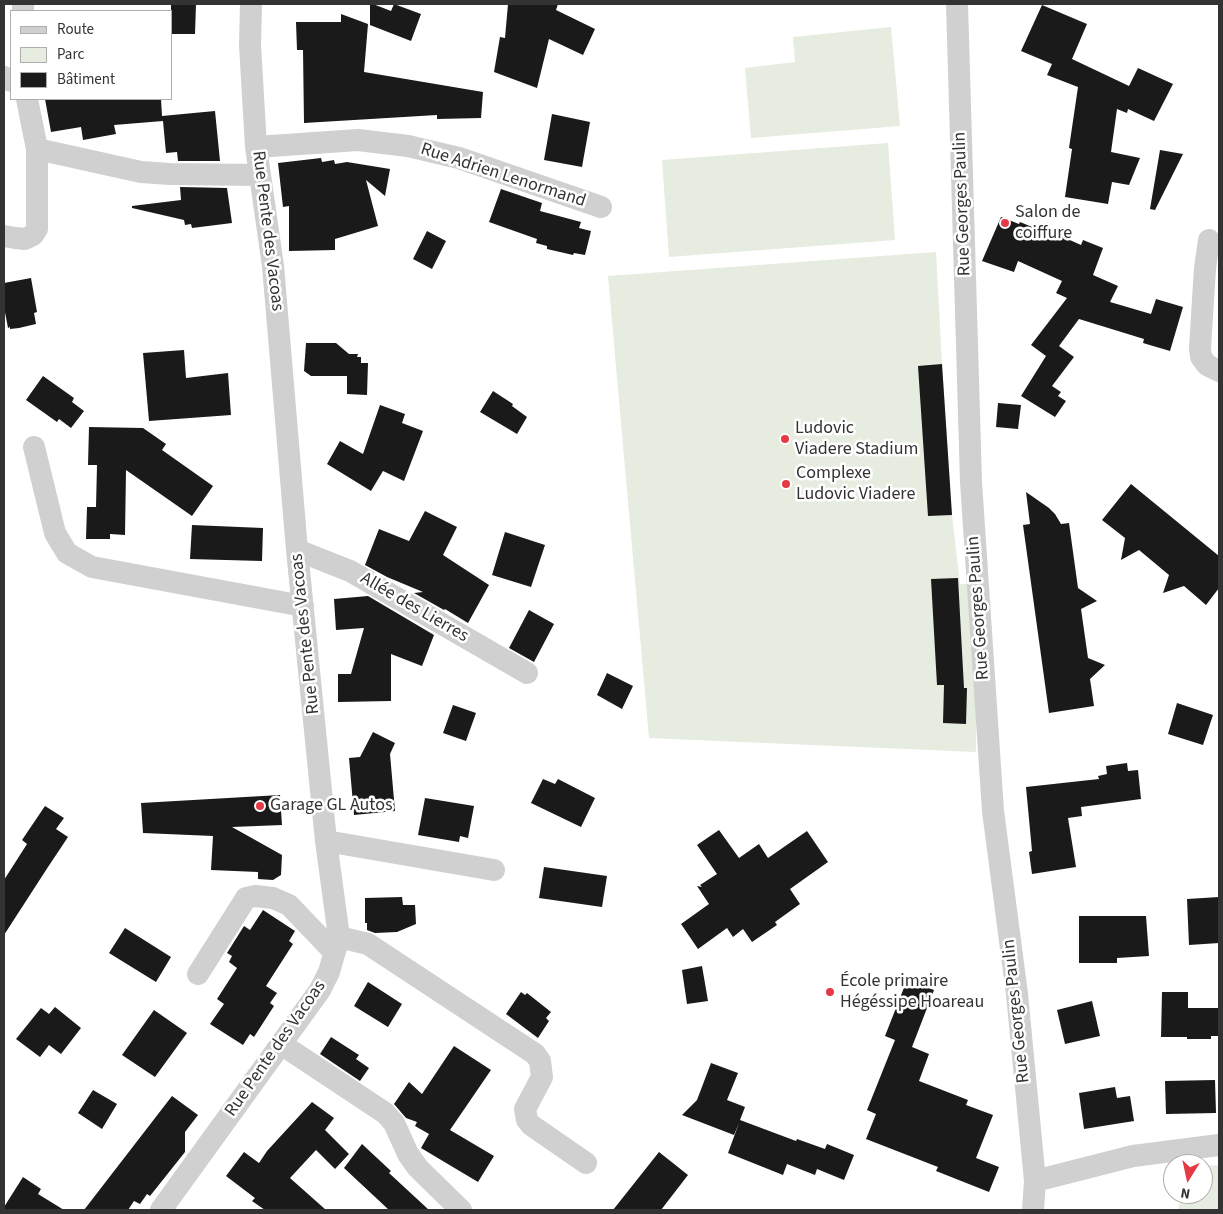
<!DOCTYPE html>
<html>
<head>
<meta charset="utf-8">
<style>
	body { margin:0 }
	#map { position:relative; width:1223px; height:1214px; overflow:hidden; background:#fff; font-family:"Source Sans 3",sans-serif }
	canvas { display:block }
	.frame { position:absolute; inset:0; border:5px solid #333; pointer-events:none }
	.legend { position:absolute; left:10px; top:10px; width:162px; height:90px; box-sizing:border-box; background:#fff; border:1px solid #adadad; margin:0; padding:6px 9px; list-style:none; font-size:15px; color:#333 }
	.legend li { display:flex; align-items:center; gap:10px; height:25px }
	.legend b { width:25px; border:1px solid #adadad }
	.north { position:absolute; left:1163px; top:1154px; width:50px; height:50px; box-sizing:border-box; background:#fff; border:1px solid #adadad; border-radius:50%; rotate:190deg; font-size:14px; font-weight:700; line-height:20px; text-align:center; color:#333 }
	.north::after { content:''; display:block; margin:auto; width:18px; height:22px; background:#e63946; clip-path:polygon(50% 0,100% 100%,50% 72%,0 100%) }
</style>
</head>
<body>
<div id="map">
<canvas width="1223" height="1214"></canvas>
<div class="frame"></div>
<ul class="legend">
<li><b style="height:6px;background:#d0d0d0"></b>Route</li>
<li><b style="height:14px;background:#e6ecdf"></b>Parc</li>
<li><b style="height:14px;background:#1a1a1a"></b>Bâtiment</li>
</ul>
<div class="north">N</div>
</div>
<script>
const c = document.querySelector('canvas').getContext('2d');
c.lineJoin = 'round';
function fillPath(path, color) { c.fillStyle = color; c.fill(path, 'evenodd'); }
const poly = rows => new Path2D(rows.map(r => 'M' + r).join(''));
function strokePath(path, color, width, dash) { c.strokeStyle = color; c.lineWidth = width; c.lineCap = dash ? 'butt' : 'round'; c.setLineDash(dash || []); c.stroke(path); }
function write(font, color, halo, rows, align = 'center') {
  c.font = font + ' "Source Sans 3",sans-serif'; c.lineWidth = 5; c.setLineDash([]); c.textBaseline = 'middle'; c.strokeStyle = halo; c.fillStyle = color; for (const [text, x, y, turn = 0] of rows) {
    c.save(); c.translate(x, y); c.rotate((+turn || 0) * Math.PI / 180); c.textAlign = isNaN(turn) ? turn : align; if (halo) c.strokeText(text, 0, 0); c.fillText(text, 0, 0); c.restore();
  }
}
const green = poly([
	[891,27,900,126,751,138,745,68,795,62,793,37],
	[888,143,895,240,669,257,662,160],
	[936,252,942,364,952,515,960,584,969,584,976,705,976,752,649,738,608,276],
	[1219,1165,1219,1210,1178,1210,1182,1194,1203,1194,1203,1166]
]);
const building = poly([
	[171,4,196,4,195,34,171,34],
	[370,4,373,4,391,11,394,4,421,14,411,41,370,25],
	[508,4,558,4,556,10,595,29,583,55,549,39,537,88,494,72,500,37,505,38],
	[1042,5,1087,24,1072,59,1129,86,1138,68,1173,84,1154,121,1128,109,1127,113,1117,109,1111,152,1140,158,1129,185,1112,182,1108,204,1065,197,1072,149,1069,148,1078,87,1047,75,1052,64,1021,51],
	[341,14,368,24,364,72,483,92,481,118,437,119,437,115,304,123,303,50,297,50,296,22,341,22],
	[45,99,161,99,162,116,215,111,220,161,178,161,177,152,166,153,163,121,114,125,116,134,83,140,81,127,51,132],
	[552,114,590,122,582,167,544,160],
	[1160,150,1183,154,1155,210,1150,209],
	[321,158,322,162,334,160,335,164,347,162,390,169,385,196,366,180,378,226,335,239,335,250,289,251,289,206,283,207,278,163],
	[180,187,227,188,232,223,192,228,191,224,185,225,184,220,132,208,132,206,181,200],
	[501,189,542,203,540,211,581,222,579,228,591,231,585,255,574,253,573,255,547,249,547,246,536,243,537,239,489,222],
	[1001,217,1019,224,1020,222,1042,231,1043,228,1081,245,1083,240,1103,248,1093,275,1118,286,1110,302,1151,314,1156,299,1183,307,1170,351,1143,343,1144,339,1079,319,1059,346,1074,357,1052,386,1061,392,1058,396,1066,401,1055,417,1021,396,1046,356,1031,345,1067,298,1056,293,1062,281,1018,261,1014,272,982,261],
	[427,231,446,241,432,269,413,259],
	[31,278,37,312,34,313,36,324,19,328,10,329,10,327,8,328,4,307,4,283],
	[306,343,336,343,349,354,358,354,357,357,361,357,361,363,368,363,367,395,347,394,347,376,311,376,304,371],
	[184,350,186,378,228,373,231,415,149,421,143,353],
	[942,364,952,515,928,516,918,366],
	[43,376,74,398,72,402,84,411,71,428,59,419,57,422,26,400],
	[493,391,513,404,512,406,527,417,517,434,480,412],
	[998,403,1021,405,1018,429,996,427],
	[380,405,405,414,402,423,423,431,404,481,383,471,371,491,327,464,340,441,363,454],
	[89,427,143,428,166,444,162,450,213,486,192,516,126,470,125,535,110,534,110,539,86,539,87,507,96,507,97,465,88,465],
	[1131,484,1219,556,1219,588,1206,605,1184,586,1163,593,1169,575,1139,550,1121,560,1125,538,1102,520],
	[1026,492,1049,508,1055,514,1061,524,1069,523,1078,588,1097,601,1081,609,1088,658,1105,665,1090,679,1094,706,1049,713,1023,525,1030,524],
	[425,511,457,527,443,555,489,585,468,623,445,609,444,610,414,593,423,592,387,577,365,565,379,529,409,541],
	[192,525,263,528,262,561,190,559],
	[505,532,545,545,531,587,492,575],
	[958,578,964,688,967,688,966,724,943,723,944,685,937,685,931,579],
	[368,596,434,635,422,666,391,654,391,701,338,702,338,674,351,674,364,628,336,630,334,599],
	[529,610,554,624,534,662,509,648],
	[607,673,633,686,622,709,597,695],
	[1177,703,1213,715,1203,745,1168,734],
	[453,705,476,713,466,741,443,733],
	[373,732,395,743,390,754,395,811,354,815,349,758,360,757],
	[1127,763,1128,771,1138,770,1141,799,1081,807,1082,816,1068,818,1076,867,1032,874,1029,852,1032,851,1026,787,1099,779,1098,776,1107,774,1106,766],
	[543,779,555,784,558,779,595,798,581,827,531,803],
	[280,795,282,825,232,827,282,855,281,875,273,880,258,879,258,872,211,870,213,836,143,833,141,803],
	[425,798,474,806,468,838,460,836,459,842,418,835],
	[45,806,64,818,56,829,68,837,48,867,4,935,4,880,27,844,22,840],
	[719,830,739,858,759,844,768,858,807,831,828,862,790,889,800,904,775,922,777,925,752,942,743,929,733,937,727,928,698,949,681,924,709,904,697,886,702,887,700,885,717,874,697,845],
	[544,867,607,876,602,907,539,898],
	[402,897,403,905,415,905,416,924,397,932,375,933,367,930,367,923,365,923,365,898],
	[1219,897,1219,943,1189,945,1187,899],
	[263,910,295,931,289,941,293,944,266,986,277,993,270,1003,274,1006,254,1037,250,1034,243,1045,210,1024,224,1004,217,999,237,968,229,962,232,956,227,953,244,926,250,930],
	[1079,916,1146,916,1149,956,1117,958,1117,963,1079,963],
	[125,928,171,957,156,982,109,953],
	[702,966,708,1001,687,1004,682,970],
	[907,980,934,990,912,1047,929,1054,919,1081,968,1100,966,1105,993,1115,976,1158,999,1167,989,1192,936,1171,938,1167,866,1139,876,1114,867,1110,895,1040,885,1036],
	[368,982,402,1004,388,1027,354,1006],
	[521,992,525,995,527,993,551,1012,546,1018,549,1021,538,1038,506,1014],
	[1162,992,1188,992,1188,1008,1219,1008,1219,1036,1211,1036,1211,1039,1187,1039,1187,1037,1161,1037],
	[1092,1001,1100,1036,1065,1044,1057,1010],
	[55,1007,81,1028,61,1054,49,1045,40,1057,16,1039,41,1008,49,1014],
	[154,1010,187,1033,155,1077,122,1055],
	[331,1037,359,1055,356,1059,369,1068,360,1081,320,1054],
	[454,1046,491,1070,450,1130,494,1156,478,1182,421,1148,429,1134,415,1126,417,1122,406,1118,394,1104,409,1082,422,1094],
	[711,1063,738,1073,727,1100,745,1107,740,1120,796,1141,797,1139,825,1149,827,1144,854,1155,844,1180,817,1169,815,1175,787,1164,783,1175,728,1153,739,1123,734,1135,682,1115,697,1100],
	[1215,1080,1216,1113,1166,1114,1165,1081],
	[1115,1087,1117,1098,1130,1096,1134,1121,1084,1129,1079,1093],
	[93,1090,117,1104,102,1129,78,1113],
	[172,1096,198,1115,185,1132,185,1152,150,1196,147,1194,140,1204,134,1201,128,1210,84,1210],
	[312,1102,334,1118,325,1130,349,1154,335,1169,316,1150,290,1178,326,1210,265,1210,252,1201,255,1198,226,1176,244,1152,259,1163,267,1151],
	[362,1144,391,1171,389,1173,429,1210,389,1210,344,1168],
	[659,1152,688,1175,661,1210,613,1210],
	[23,1177,41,1189,38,1194,64,1210,4,1210,4,1207]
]);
const minor = poly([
	[23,4,23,11],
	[957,4,971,482,993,811,1017,994,1035,1181,1033,1210],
	[4,77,11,81],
	[256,147,358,140,408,146,459,158,601,207],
	[37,149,141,172,170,174,259,175],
	[4,236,15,238,25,239,33,235,37,229,37,149,27,99],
	[1209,240,1205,268,1200,348,1201,357,1207,365,1219,371],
	[34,447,55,533,67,553,92,567,303,606],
	[297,550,350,571,527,673],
	[326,841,494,870],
	[339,937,368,944,535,1054,540,1061,542,1077,525,1109,527,1120,531,1125,586,1163],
	[198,974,246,898,255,896,273,898,289,905,334,952],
	[281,1044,385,1113,394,1123,408,1154,418,1168,461,1210],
	[1035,1181,1133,1156,1219,1145],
	[161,1210,320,990,329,972,339,937,326,841,297,550,273,266,256,147,250,45,251,4]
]);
const markers = [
	[1005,223,5,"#e63946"],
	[785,439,5,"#e63946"],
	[786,484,5,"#e63946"],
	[260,806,5,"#e63946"],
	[830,992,5,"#e63946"]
];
const streetNames = [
	["Rue Adrien Lenormand",503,176,18],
	["Rue Georges Paulin",963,204,-92],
	["Rue Pente des Vacoas",267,231,83],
	["Allée des Lierres",414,608,30],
	["Rue Georges Paulin",979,608,-94],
	["Rue Pente des Vacoas",306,634,-96],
	["Rue Georges Paulin",1017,1011,-96],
	["Rue Pente des Vacoas",276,1049,-55]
];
const poiNames = [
	["Salon de",1015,213],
	["coiffure",1015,234],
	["Ludovic",795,429],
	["Viadere Stadium",795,450],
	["Complexe",796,474],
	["Ludovic Viadere",796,495],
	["Garage GL Autos",270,806],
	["École primaire",840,982],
	["Hégéssipe Hoareau",840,1003]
];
fillPath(green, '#e6ecdf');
fillPath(building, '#1a1a1a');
strokePath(minor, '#d0d0d0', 22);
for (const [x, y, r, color] of markers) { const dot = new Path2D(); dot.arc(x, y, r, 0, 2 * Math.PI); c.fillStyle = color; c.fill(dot); strokePath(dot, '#fff', 2); }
write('18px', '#333', '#fff', streetNames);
write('18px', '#333', '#fff', poiNames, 'left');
</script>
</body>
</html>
